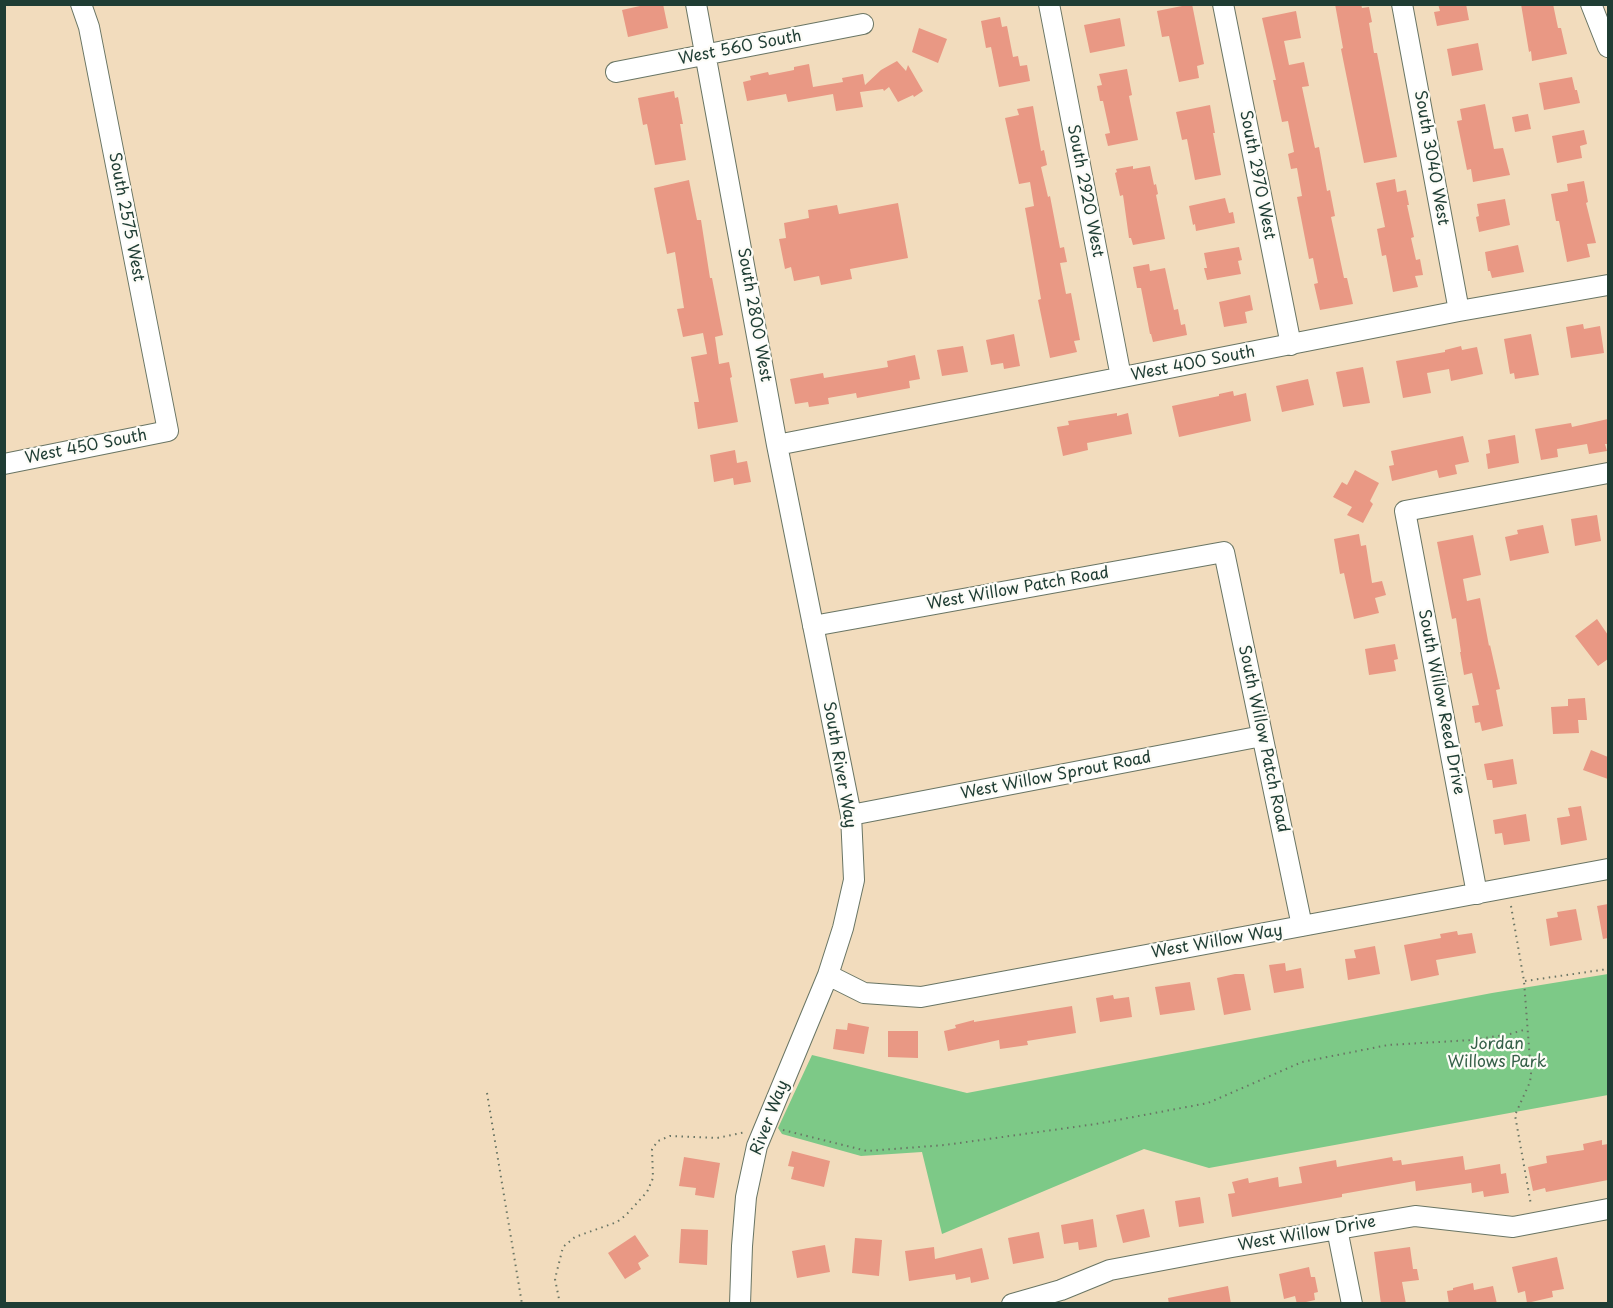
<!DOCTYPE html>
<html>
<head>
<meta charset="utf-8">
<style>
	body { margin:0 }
	#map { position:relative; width:1613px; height:1308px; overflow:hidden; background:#f2dcbd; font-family:"Playpen Sans",sans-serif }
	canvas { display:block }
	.frame { position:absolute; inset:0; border:6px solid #1f3d34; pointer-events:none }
</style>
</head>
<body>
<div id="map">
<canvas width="1613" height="1308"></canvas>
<div class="frame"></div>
</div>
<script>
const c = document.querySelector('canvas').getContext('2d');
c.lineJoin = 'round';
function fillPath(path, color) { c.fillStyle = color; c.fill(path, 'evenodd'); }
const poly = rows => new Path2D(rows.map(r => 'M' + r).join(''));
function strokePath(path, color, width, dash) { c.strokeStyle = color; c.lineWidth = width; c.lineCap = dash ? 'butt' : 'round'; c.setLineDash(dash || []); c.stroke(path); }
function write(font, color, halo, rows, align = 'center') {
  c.font = font + ' "Playpen Sans",sans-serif'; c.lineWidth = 4.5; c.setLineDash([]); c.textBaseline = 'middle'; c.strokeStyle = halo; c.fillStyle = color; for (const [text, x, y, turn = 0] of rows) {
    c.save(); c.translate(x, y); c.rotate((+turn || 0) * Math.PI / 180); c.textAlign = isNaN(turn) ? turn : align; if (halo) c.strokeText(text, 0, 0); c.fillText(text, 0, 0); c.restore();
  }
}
const green = poly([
	[1608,974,1608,1095,1209,1168,1144,1149,942,1234,922,1152,861,1156,782,1134,778,1128,812,1055,967,1093,1492,993]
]);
const building = poly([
	[649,4,663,4,668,28,628,37,622,10],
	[1192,4,1204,64,1197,66,1199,78,1179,82,1169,36,1162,37,1157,11],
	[1335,4,1361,4,1362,8,1369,7,1372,22,1369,23,1374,53,1377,53,1397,157,1364,163,1341,49,1343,48],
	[1438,4,1466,4,1469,20,1437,26,1434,12,1440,11],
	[1521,4,1553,4,1558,28,1561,28,1567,54,1532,61,1531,51,1529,52],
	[1296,11,1301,38,1284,41,1289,65,1304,62,1309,86,1302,87,1315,148,1319,147,1327,191,1330,190,1335,216,1331,217,1344,278,1347,278,1353,304,1320,310,1314,284,1318,283,1313,258,1309,259,1297,197,1302,196,1297,168,1291,169,1288,154,1294,152,1288,121,1282,122,1273,80,1276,80,1262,18],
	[1000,17,1002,27,1007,26,1013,57,1018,56,1020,66,1027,65,1030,81,999,87,991,47,986,48,981,21],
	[1120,18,1125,46,1090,53,1084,25],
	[919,28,947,39,938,63,912,52],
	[1478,43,1483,70,1452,76,1447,49],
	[897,61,906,71,908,65,923,91,914,97,913,95,898,102,889,87,884,91,883,89,860,92,863,107,836,111,833,94,788,102,786,94,747,101,743,82,751,80,750,76,768,72,769,75,794,70,794,67,809,64,813,87,843,82,842,78,863,74,865,85,881,70],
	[1127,69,1132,95,1129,96,1138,140,1108,146,1105,134,1110,133,1103,101,1100,101,1097,86,1102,85,1099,74],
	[1572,77,1575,90,1577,90,1580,103,1544,110,1539,83],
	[674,91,675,98,678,97,683,124,680,124,686,160,655,165,647,124,643,125,638,98],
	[1485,104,1494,149,1503,148,1510,175,1473,182,1471,169,1467,170,1457,121,1462,120,1460,109],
	[1210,105,1215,133,1213,133,1221,175,1195,180,1187,139,1182,140,1176,112],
	[1033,106,1041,151,1044,150,1047,165,1041,167,1048,197,1050,196,1060,248,1064,247,1067,262,1060,263,1066,294,1071,293,1080,340,1074,341,1077,352,1050,358,1038,300,1041,299,1025,208,1034,206,1030,182,1019,184,1005,118,1019,115,1017,109],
	[1528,114,1531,129,1515,132,1512,117],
	[1584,130,1587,144,1580,146,1582,158,1557,163,1552,136],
	[1133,166,1133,169,1150,166,1154,185,1156,184,1158,194,1156,195,1165,239,1133,245,1131,238,1129,238,1123,195,1120,196,1115,173,1117,172,1116,169],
	[1395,179,1397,192,1406,190,1409,205,1407,205,1414,237,1411,238,1416,260,1420,259,1423,275,1415,276,1418,287,1393,292,1386,255,1382,256,1377,229,1385,227,1376,183],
	[689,180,697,220,701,220,710,278,712,278,723,335,715,337,719,364,729,362,732,377,730,378,738,422,698,429,694,402,699,402,691,357,707,354,703,333,683,337,677,309,684,308,675,252,667,254,654,188],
	[1584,181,1588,202,1586,203,1596,243,1587,244,1590,257,1567,262,1559,221,1556,221,1551,194,1568,191,1567,184],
	[1225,198,1229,213,1233,212,1235,223,1196,231,1195,224,1193,225,1189,206],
	[1505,199,1510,225,1479,232,1476,217,1479,216,1477,204],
	[898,203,908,258,850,269,852,279,821,285,819,276,794,281,791,267,785,269,779,239,786,238,784,223,809,218,808,210,837,205,839,214],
	[1518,245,1524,272,1492,278,1490,271,1488,271,1485,252],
	[1239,247,1242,260,1238,261,1241,274,1207,280,1204,268,1207,268,1204,253],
	[1149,264,1150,271,1165,268,1174,310,1178,309,1181,325,1185,324,1187,335,1153,342,1151,334,1150,334,1141,288,1137,288,1133,267],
	[1250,295,1253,310,1245,312,1247,323,1224,327,1219,302],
	[1583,324,1584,329,1600,326,1604,353,1571,358,1566,327],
	[1014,334,1020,366,1004,369,1003,363,991,365,986,340],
	[1531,334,1539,375,1515,379,1514,373,1510,374,1504,339],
	[963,346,968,372,942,376,937,350],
	[1461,346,1462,350,1477,347,1483,374,1451,381,1449,369,1427,373,1431,393,1403,398,1396,361,1445,352,1445,350],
	[915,355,920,379,909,381,910,388,857,398,856,393,828,398,829,404,809,407,808,402,795,404,790,379,823,373,824,378,888,367,887,361],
	[1363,367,1370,403,1343,407,1336,372],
	[1308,379,1314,405,1282,412,1276,386],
	[1233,391,1234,396,1246,393,1251,421,1179,437,1172,406,1219,396,1219,394],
	[1117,413,1117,416,1128,413,1132,434,1087,443,1088,450,1063,456,1057,427,1069,425,1068,421],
	[1608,419,1608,444,1605,444,1607,451,1589,454,1587,444,1557,449,1558,457,1541,460,1535,429,1571,423,1572,427],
	[1515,435,1519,463,1488,469,1486,454,1490,453,1488,440],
	[1463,436,1469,462,1455,465,1457,474,1439,478,1437,470,1392,481,1389,466,1394,465,1391,451],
	[735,450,737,463,747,461,751,482,734,485,733,478,714,482,710,455],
	[1355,470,1379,483,1370,501,1373,504,1363,523,1347,515,1352,507,1333,497,1342,482,1347,485],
	[1597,515,1601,541,1575,546,1571,519],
	[1543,525,1549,553,1510,561,1505,537,1518,534,1517,530],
	[1359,534,1361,546,1366,545,1372,583,1382,581,1386,595,1375,598,1379,613,1354,619,1344,573,1340,574,1334,539],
	[1473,535,1481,575,1463,579,1467,601,1480,598,1489,646,1490,645,1500,689,1496,690,1503,726,1482,731,1480,722,1475,723,1472,706,1479,705,1472,673,1464,675,1460,652,1461,652,1456,618,1452,619,1437,542],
	[1597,619,1608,635,1608,659,1598,666,1575,636],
	[1395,644,1398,659,1394,660,1396,671,1369,675,1365,649],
	[1585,698,1587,720,1578,720,1579,733,1553,734,1551,707,1568,706,1568,699],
	[1591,750,1608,757,1608,779,1583,770],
	[1513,759,1517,784,1493,788,1492,780,1487,780,1484,764],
	[1581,806,1587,840,1561,845,1557,818,1570,816,1568,808],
	[1526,814,1530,841,1504,845,1502,833,1495,834,1493,820],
	[1608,904,1608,938,1603,939,1597,906],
	[1576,909,1582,940,1550,946,1546,919,1558,917,1557,912],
	[1457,931,1458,935,1472,933,1476,953,1436,960,1439,975,1411,981,1404,945,1441,938,1440,934],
	[1375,946,1380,974,1348,980,1345,959,1356,958,1354,950],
	[1285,963,1286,971,1301,968,1304,988,1274,993,1269,965],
	[1235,974,1244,974,1251,1010,1224,1015,1217,978],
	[1190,982,1195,1010,1160,1015,1155,987],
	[1113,995,1114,999,1129,997,1132,1017,1100,1022,1096,998],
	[1072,1006,1076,1033,1027,1041,1028,1045,1000,1049,999,1040,948,1051,944,1031,956,1028,955,1025,974,1020,974,1022],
	[848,1023,869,1027,864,1054,833,1049,836,1029,847,1030],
	[888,1031,918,1031,918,1058,888,1057],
	[1602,1140,1602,1145,1608,1144,1608,1180,1546,1192,1545,1188,1533,1191,1528,1167,1547,1163,1546,1156,1584,1150,1583,1144],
	[792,1151,830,1161,824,1187,791,1179,794,1167,788,1166],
	[1463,1156,1465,1170,1500,1164,1501,1174,1506,1173,1509,1193,1484,1197,1483,1191,1472,1193,1471,1183,1416,1191,1415,1181,1342,1194,1342,1197,1232,1217,1228,1194,1235,1193,1232,1182,1248,1178,1249,1183,1278,1177,1279,1187,1302,1183,1299,1167,1336,1160,1337,1167,1392,1157,1393,1161,1401,1160,1402,1165],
	[684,1157,720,1163,714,1198,695,1195,696,1188,679,1186],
	[1200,1197,1204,1223,1179,1227,1175,1201],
	[1144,1209,1150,1237,1123,1243,1116,1215],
	[1093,1219,1097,1247,1079,1250,1078,1242,1064,1244,1061,1225],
	[681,1229,708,1230,707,1265,679,1263],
	[1039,1232,1044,1258,1013,1264,1008,1238],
	[635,1235,649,1256,638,1263,641,1269,625,1279,608,1253],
	[855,1238,882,1240,879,1276,852,1273],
	[825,1245,830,1272,797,1278,792,1251],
	[934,1247,935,1259,982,1248,989,1279,971,1283,970,1277,956,1280,955,1274,909,1281,905,1251],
	[1410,1247,1413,1269,1417,1269,1419,1280,1402,1282,1406,1304,1381,1304,1374,1252],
	[1557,1257,1564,1289,1552,1291,1553,1297,1527,1303,1525,1291,1518,1293,1512,1267],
	[1309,1267,1311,1277,1315,1277,1318,1292,1314,1293,1315,1300,1297,1304,1295,1296,1284,1299,1279,1274],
	[1473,1283,1474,1290,1493,1286,1497,1304,1449,1304,1447,1291,1453,1290,1453,1288],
	[1228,1286,1231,1304,1169,1304,1168,1298]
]);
const path = poly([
	[1511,906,1524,981,1531,1074,1530,1082,1515,1115,1531,1205],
	[1525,981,1608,969],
	[487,1093,522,1304],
	[783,1130,867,1151,945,1145,1096,1124,1208,1103,1302,1062,1388,1045,1472,1040,1510,1034,1527,1029],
	[560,1304,555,1279,563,1247,575,1237,617,1222,626,1215,647,1192,653,1178,652,1149,658,1141,670,1136,717,1138,746,1132]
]);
const minor = poly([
	[696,4,777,445,851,815,854,880,843,928,828,975,757,1146,746,1197,742,1246,740,1304],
	[1049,4,1121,377],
	[1223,4,1291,345],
	[1402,4,1459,311],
	[1591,4,1608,47],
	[616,72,863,24],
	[777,445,1459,311,1608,285],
	[4,464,168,431,89,27,81,4],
	[813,626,1224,552,1302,926],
	[851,815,1262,736],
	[1477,894,1405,511,1608,473],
	[828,975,864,993,921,997,1608,869],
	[1337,1229,1352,1304],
	[1012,1304,1061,1290,1110,1270,1232,1247,1415,1216,1513,1227,1608,1209]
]);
const streetNames = [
	["West 560 South",740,48,-11],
	["South 3040 West",1431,158,80],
	["South 2970 West",1257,175,79],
	["South 2920 West",1085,191,79],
	["South 2575 West",126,217,79],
	["South 2800 West",754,315,80],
	["West 400 South",1193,364,-11],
	["West 450 South",86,447,-11],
	["West Willow Patch Road",1018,589,-10],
	["South Willow Reed Drive",1441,702,79],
	["South Willow Patch Road",1263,739,78],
	["South River Way",839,765,80],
	["West Willow Sprout Road",1056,776,-11],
	["West Willow Way",1217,942,-10],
	["River Way",770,1118,-69],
	["West Willow Drive",1307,1234,-10]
];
const parkNames = [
	["Jordan",1497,1045],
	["Willows Park",1497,1063]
];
fillPath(green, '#7dc987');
fillPath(building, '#e99884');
strokePath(minor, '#697564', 22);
strokePath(path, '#697564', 2, [1.5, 4.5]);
strokePath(minor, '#fff', 20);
write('16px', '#1f3d34', '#fdfcf7', streetNames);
write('16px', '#366049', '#fdfcf7', parkNames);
</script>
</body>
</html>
